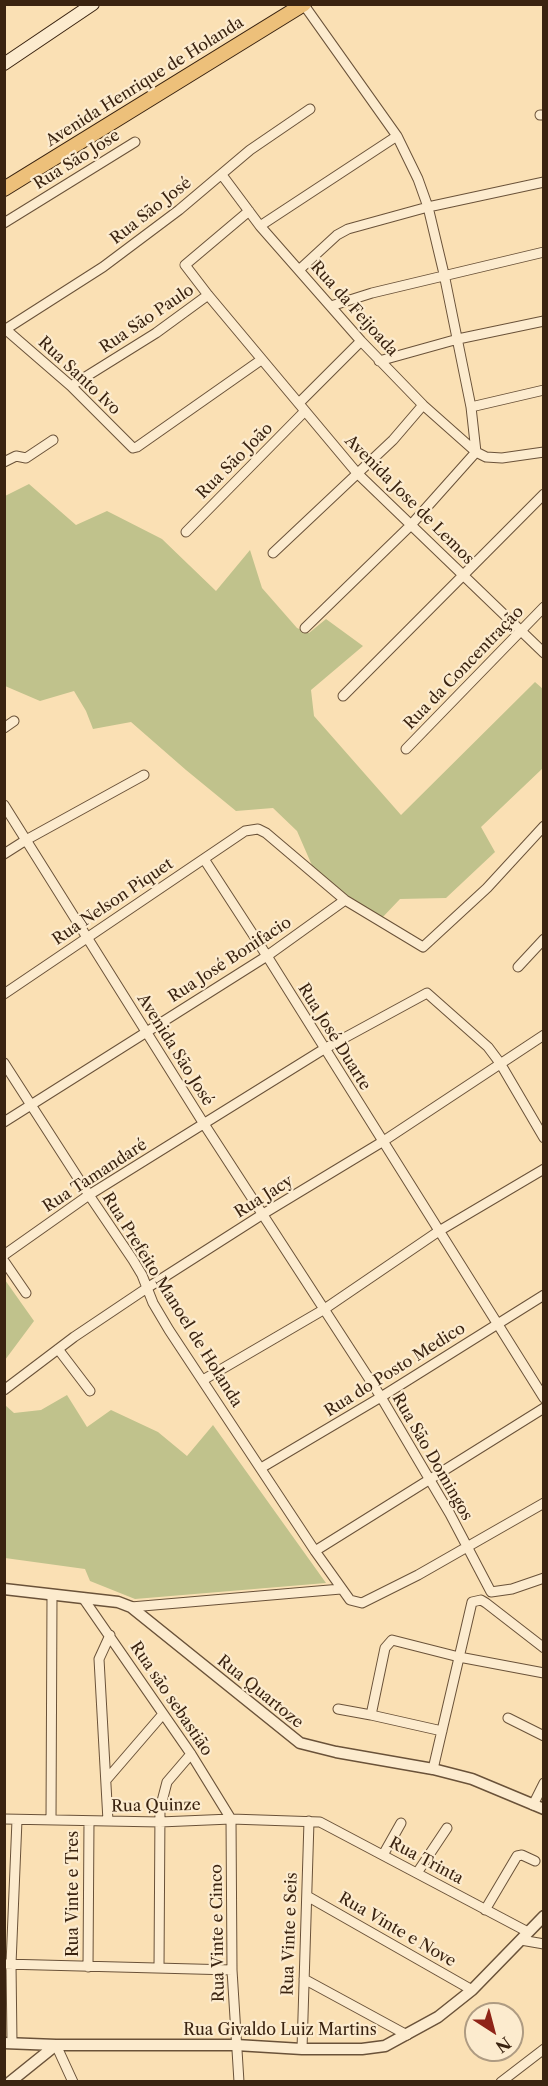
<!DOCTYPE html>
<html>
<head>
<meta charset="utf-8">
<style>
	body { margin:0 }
	#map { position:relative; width:548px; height:2086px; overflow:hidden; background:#fae0b4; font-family:"Libre Caslon Text",serif }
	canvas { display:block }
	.frame { position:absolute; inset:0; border:6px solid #3a2310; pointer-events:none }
	.north { position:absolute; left:464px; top:2002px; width:60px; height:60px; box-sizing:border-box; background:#fcebce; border:2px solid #ae9b82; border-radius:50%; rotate:144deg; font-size:16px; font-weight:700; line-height:24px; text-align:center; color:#3a2310 }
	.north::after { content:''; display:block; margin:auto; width:21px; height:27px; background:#8f2418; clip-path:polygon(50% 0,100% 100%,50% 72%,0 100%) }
</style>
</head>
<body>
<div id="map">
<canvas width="548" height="2086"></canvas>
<div class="frame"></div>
<div class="north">N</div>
</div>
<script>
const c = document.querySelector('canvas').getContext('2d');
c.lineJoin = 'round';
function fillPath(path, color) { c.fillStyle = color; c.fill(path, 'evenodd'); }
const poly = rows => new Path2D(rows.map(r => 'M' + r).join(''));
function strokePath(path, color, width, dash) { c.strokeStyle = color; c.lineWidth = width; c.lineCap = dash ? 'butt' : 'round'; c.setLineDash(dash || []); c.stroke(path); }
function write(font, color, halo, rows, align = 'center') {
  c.font = font + ' "Libre Caslon Text",serif'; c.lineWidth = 4.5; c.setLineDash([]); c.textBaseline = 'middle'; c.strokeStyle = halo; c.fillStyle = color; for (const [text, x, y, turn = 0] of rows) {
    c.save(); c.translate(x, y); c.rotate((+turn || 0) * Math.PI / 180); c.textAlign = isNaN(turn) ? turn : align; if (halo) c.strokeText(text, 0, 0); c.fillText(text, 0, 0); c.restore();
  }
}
const green = poly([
	[29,484,76,525,107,511,162,539,216,591,250,550,262,588,297,628,309,633,326,619,363,646,311,690,314,716,401,815,535,682,543,689,543,768,481,827,495,852,446,898,400,899,380,920,314,870,297,831,273,808,236,811,186,770,131,722,93,729,86,711,74,691,40,701,5,686,5,496],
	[5,1280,34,1321,5,1360,4,1360],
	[67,1395,87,1427,111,1410,158,1432,187,1456,213,1425,326,1583,135,1599,90,1581,85,1569,5,1558,5,1405,14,1413,41,1410]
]);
const minor = poly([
	[304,5,397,136,418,179,428,207,444,274,471,407,476,452],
	[540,115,544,115],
	[222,175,260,226,361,341,423,405,476,452,486,457,502,458,544,452],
	[249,211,185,265,208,295,357,473,544,653],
	[4,223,135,142],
	[260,226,397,136],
	[299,270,337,235,348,229,428,207,544,182],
	[331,306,372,293,544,252],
	[4,328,71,386,133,448,137,447,261,360],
	[6,329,103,267,179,210,250,150,310,109],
	[379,361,458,339,544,321],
	[71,386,156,333,208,295],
	[299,403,361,341],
	[471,407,544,390],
	[4,462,16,456,26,458,53,440],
	[186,532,305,411],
	[273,553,393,440,423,405],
	[305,628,410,526,476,452],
	[343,696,544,494],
	[4,728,14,721],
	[406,749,544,607],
	[4,805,204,1124,381,1397,450,1514,491,1592,512,1589,544,1578],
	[4,854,26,840,144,775],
	[204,859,267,956,544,1398],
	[518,967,544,939],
	[4,994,245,831,258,829,266,833,345,900,423,947,487,888,544,826],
	[4,1063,89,1195,133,1260,142,1275,153,1303,169,1330,315,1551,350,1600,362,1603,418,1575,544,1503],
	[4,1122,267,956,345,900],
	[4,1255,89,1195,324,1049,427,993,488,1047,500,1063,544,1138],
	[4,1261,26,1293],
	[58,1349,90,1391],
	[203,1380,323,1310,439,1231,544,1169],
	[4,1390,74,1337,147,1288,263,1214,382,1142,544,1035],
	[261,1468,381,1397,544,1295],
	[315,1551,544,1408],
	[83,1598,191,1754,231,1819,232,1970,239,2082],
	[131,1607,341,1589],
	[338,1709,371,1715],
	[508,1718,544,1736],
	[442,1731,371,1715,385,1648,392,1640,459,1657,544,1673],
	[433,1769,472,1602,481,1600,486,1603,544,1648],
	[107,1779,163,1714],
	[533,1805,544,1783],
	[4,1819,160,1822,231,1819,320,1822,528,1932],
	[51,1820,52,1596],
	[108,1821,99,1659,110,1635],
	[383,1855,401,1823],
	[417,1873,447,1828],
	[307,1896,472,1990],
	[485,1910,517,1856,522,1855,535,1861],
	[521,1940,544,1944],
	[4,1964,232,1970],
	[88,1967,89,1821],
	[159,1968,160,1809,167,1782,191,1754],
	[304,1979,407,2035],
	[12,2043,11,1964,17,1820],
	[56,2045,73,2082],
	[302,2049,309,1821],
	[501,2082,544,2049]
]);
const tertiary = poly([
	[4,1589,118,1602,131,1607,300,1743,336,1752,433,1769,472,1779,544,1809],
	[4,2043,56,2045,236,2045,302,2049,362,2049,385,2046,438,2017,472,1990,544,1916],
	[10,2082,56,2045]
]);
const secondary = poly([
	[4,64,93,4]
]);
const primary = poly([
	[4,189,304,4]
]);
const streetNames = [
	["Avenida Henrique de Holanda",145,82,-32],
	["Rua São Jose",77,160,-32],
	["Rua São José",151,211,-38],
	["Rua da Feijoada",354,309,48],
	["Rua São Paulo",147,319,-34],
	["Rua Santo Ivo",79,376,43],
	["Rua São João",235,461,-45],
	["Avenida Jose de Lemos",409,500,45],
	["Rua da Concentração",464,668,-46],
	["Rua Nelson Piquet",113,902,-34],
	["Rua José Bonifacio",230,960,-33],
	["Rua José Duarte",334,1037,58],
	["Avenida São José",175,1050,58],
	["Rua Tamandaré",95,1176,-33],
	["Rua Jacy",264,1197,-32],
	["Rua Prefeito Manoel de Holanda",172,1300,58],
	["Rua do Posto Medico",395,1370,-32],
	["Rua São Domingos",432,1457,60],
	["Rua Quartoze",260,1692,39],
	["Rua são sebastião",171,1699,56],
	["Rua Quinze",156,1806,-1],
	["Rua Trinta",426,1861,28],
	["Rua Vinte e Tres",73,1894,-90],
	["Rua Vinte e Nove",397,1930,30],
	["Rua Vinte e Cinco",218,1933,-91],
	["Rua Vinte e Seis",290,1934,-88],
	["Rua Givaldo Luiz Martins",280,2030]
];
fillPath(green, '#c0c28c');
strokePath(minor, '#6a5239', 11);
strokePath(tertiary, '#6a5239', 13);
strokePath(secondary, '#3a2310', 14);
strokePath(primary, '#3a2310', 16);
strokePath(minor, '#fcebce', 9);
strokePath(tertiary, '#fcebce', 10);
strokePath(secondary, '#fcebce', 12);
strokePath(primary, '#edc07a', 14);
write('16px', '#3a2310', '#fcebce', streetNames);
</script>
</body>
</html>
